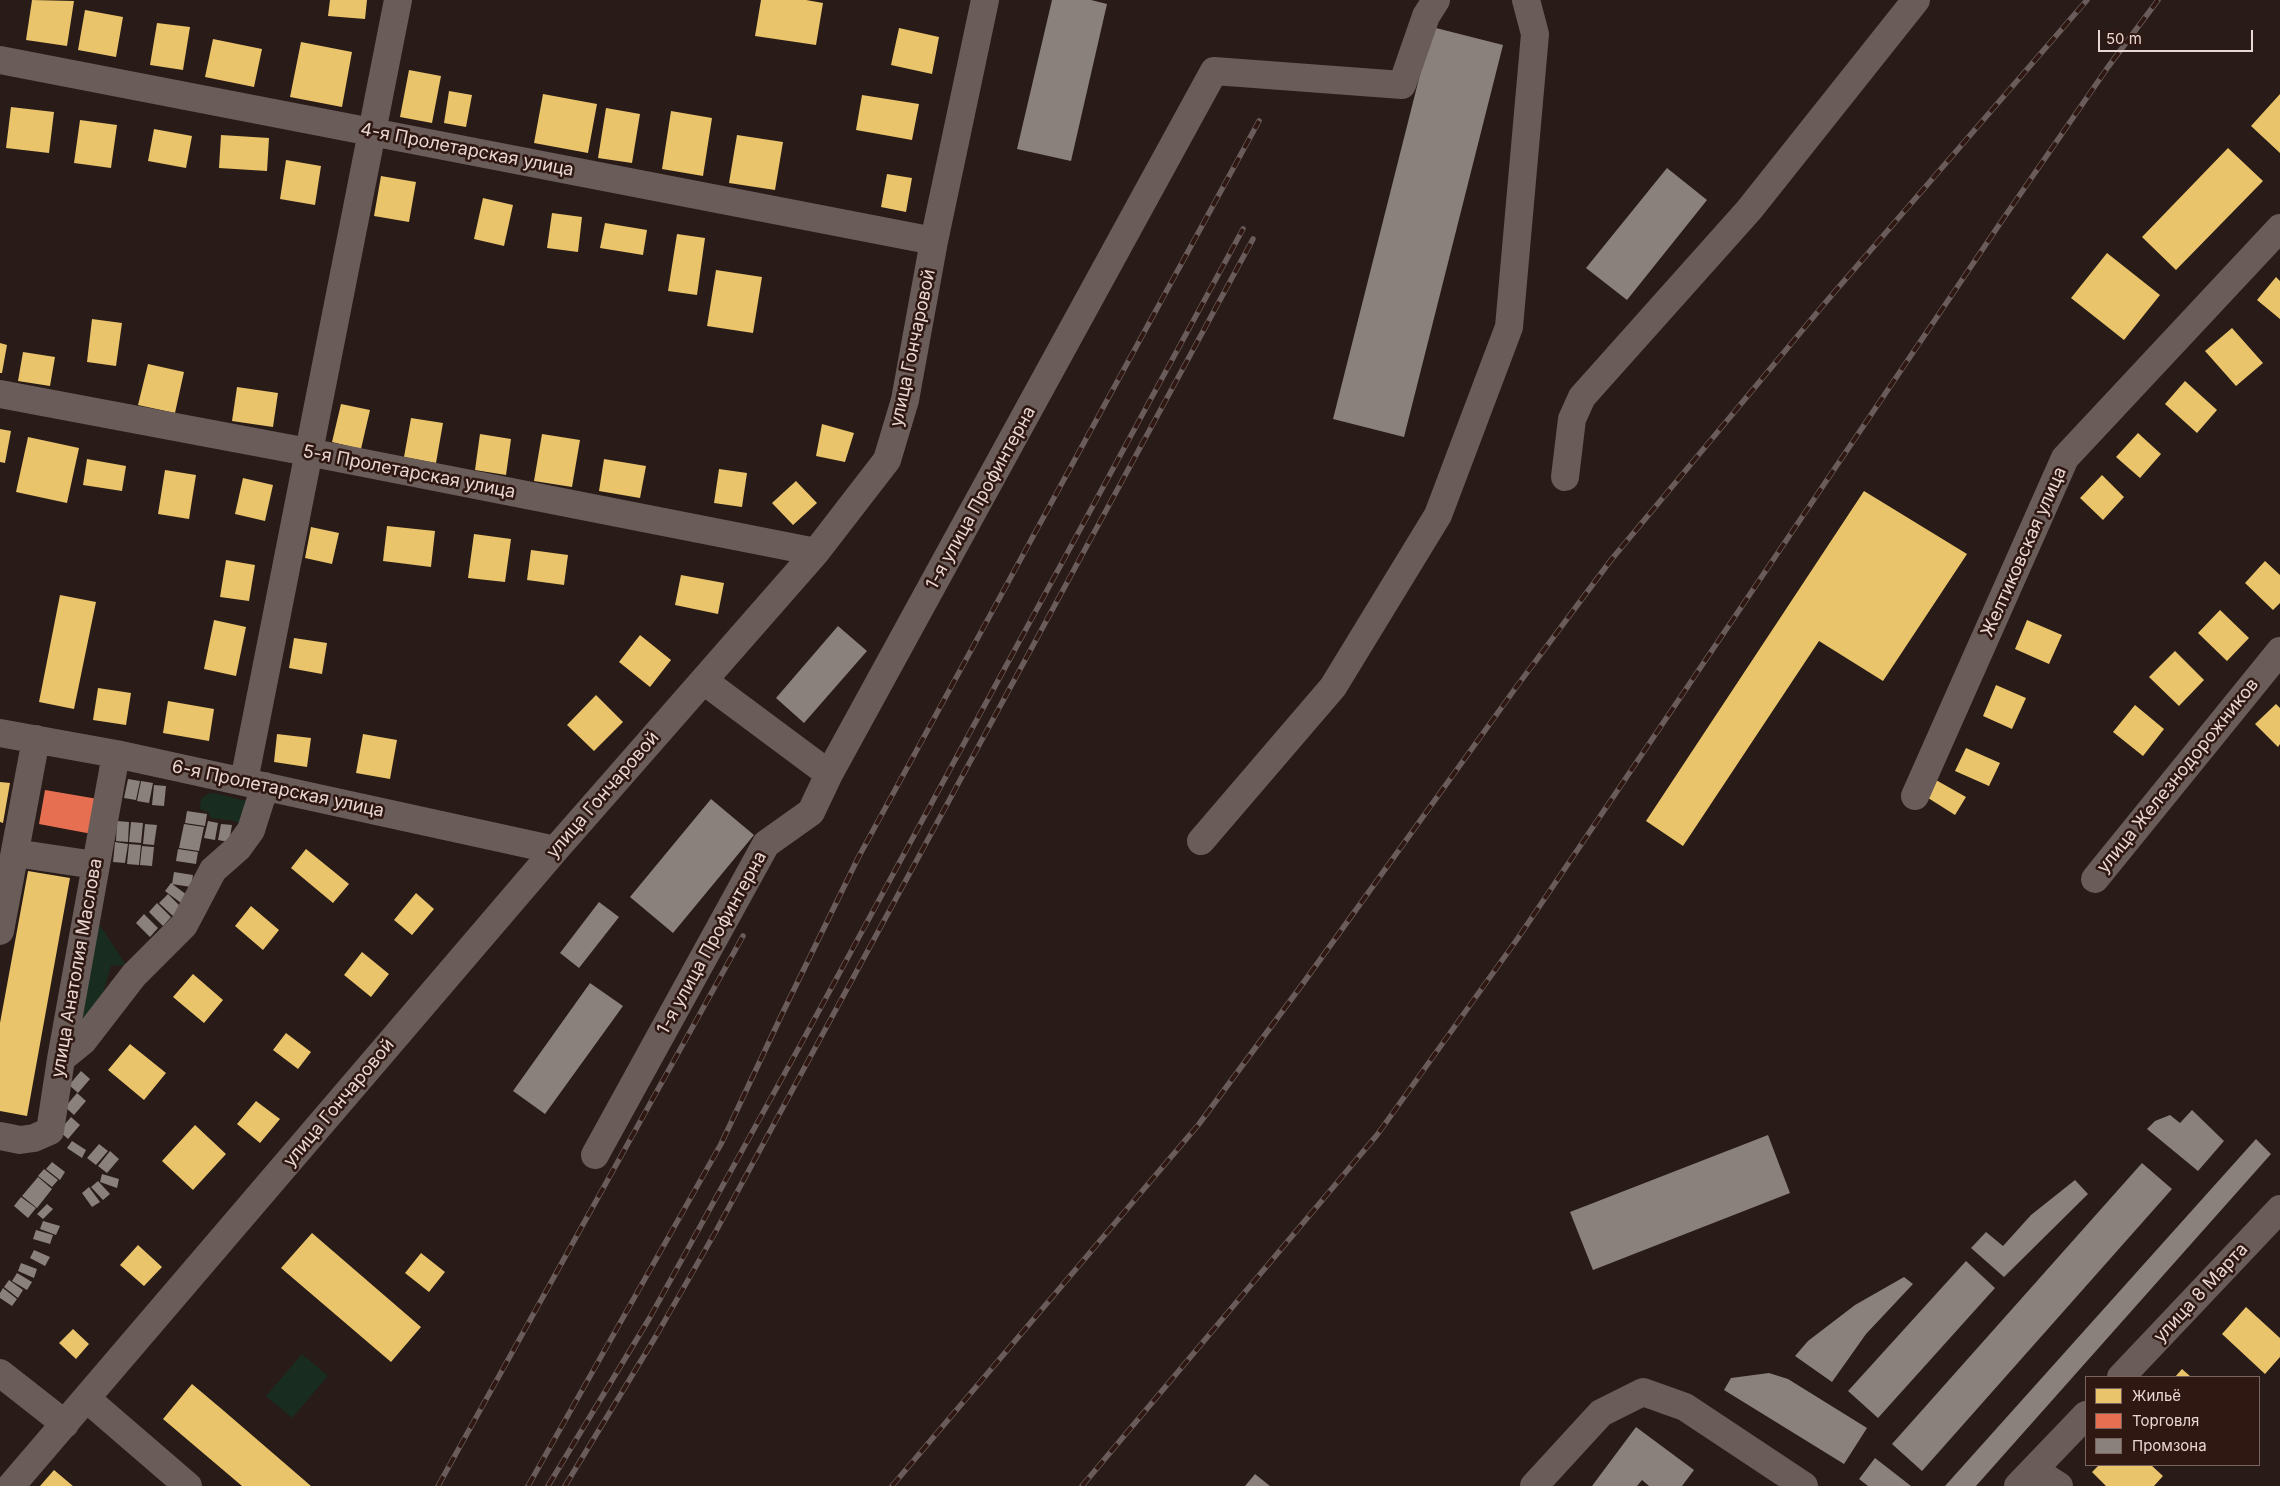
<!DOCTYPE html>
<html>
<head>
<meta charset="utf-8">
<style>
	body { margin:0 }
	#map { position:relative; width:2280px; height:1486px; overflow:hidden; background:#291b18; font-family:Inter,sans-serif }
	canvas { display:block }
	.legend { position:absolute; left:2085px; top:1376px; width:175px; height:90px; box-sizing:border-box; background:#2f1712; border:1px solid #79645f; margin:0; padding:6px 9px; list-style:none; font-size:15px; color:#e9d7d3 }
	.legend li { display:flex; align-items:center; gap:10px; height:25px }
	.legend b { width:25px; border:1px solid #79645f }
	.scale { position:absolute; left:2098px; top:30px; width:155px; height:22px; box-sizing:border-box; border:2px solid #e9d7d3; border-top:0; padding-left:6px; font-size:15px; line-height:18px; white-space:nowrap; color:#e9d7d3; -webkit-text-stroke:4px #2f1712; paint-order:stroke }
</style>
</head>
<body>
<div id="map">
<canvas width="2280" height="1486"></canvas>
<ul class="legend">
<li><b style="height:14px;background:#e9c46a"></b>Жильё</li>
<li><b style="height:14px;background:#e76f51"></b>Торговля</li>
<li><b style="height:14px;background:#8a817c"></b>Промзона</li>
</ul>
<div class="scale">50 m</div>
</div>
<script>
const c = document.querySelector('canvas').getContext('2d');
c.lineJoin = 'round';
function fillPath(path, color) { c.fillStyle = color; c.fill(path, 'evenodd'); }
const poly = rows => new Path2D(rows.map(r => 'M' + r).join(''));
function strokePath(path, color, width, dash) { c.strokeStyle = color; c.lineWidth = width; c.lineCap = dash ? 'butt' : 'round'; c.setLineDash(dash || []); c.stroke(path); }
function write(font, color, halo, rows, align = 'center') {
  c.font = font + ' Inter,sans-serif'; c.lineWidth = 5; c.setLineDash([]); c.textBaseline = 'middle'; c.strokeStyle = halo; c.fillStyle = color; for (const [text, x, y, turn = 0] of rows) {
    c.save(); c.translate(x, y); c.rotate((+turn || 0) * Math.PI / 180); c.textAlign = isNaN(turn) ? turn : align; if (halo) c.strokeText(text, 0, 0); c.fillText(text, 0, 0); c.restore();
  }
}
const green = poly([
	[214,793,250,802,242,825,235,821,211,818,208,812,200,809,201,799,208,794],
	[92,913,126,965,111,966,99,1007,67,1045],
	[302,1354,328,1376,292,1418,266,1396]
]);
const homes = poly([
	[32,0,74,1,67,46,26,40],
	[330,0,367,0,365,19,328,16],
	[761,0,806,0,823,3,816,45,755,36],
	[85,10,123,17,116,57,78,50],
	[157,23,190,27,183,70,150,65],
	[899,28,939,37,932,74,891,65],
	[213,39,262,49,254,87,205,77],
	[301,42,352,52,342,107,290,97],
	[409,70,441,76,432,123,400,117],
	[449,91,472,95,466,127,444,123],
	[543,94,597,104,588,153,534,143],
	[2280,94,2280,153,2251,126],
	[862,95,919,104,912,140,856,130],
	[11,107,54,112,49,153,6,148],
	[606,108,640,114,632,163,598,158],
	[671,111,712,118,703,176,662,169],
	[80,120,117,125,111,168,74,163],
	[154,129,192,136,186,168,148,161],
	[221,135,269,138,267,171,219,168],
	[737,135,783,142,775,190,729,183],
	[2228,148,2263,181,2176,270,2142,237],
	[286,160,321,166,315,205,280,199],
	[887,174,912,178,906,212,881,207],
	[381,176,416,182,409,222,374,216],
	[483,198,513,205,504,246,474,239],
	[552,213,582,217,578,252,547,248],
	[605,223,647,230,643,255,600,248],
	[677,234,705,238,697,295,668,291],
	[2107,253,2160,295,2124,340,2071,298],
	[716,270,762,277,753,333,707,326],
	[2276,277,2280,281,2280,319,2257,300],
	[92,319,122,323,116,366,87,362],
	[2232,328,2263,363,2236,386,2205,351],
	[0,343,7,345,2,373,0,373],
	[23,352,55,357,50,386,18,381],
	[148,364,184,372,175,413,138,405],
	[2185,381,2217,410,2197,433,2165,404],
	[237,387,278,393,273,427,232,421],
	[341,404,370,410,361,449,332,442],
	[411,418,443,423,436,463,404,457],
	[822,424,854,433,845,462,816,456],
	[0,429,11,431,5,463,0,462],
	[2138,433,2161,454,2140,478,2116,457],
	[480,434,511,439,506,475,475,470],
	[542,434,580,440,572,487,534,481],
	[28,437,79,448,67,503,16,492],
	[87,459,126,466,122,491,83,485],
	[604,459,646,466,640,498,599,491],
	[719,469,747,473,742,507,714,503],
	[165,470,196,475,189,519,158,514],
	[2102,475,2124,497,2103,520,2080,498],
	[243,478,273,485,265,521,235,514],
	[796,481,817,503,793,525,772,503],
	[1864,491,1967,554,1883,681,1819,641,1683,846,1646,821],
	[387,526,435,531,431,567,383,561],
	[311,527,339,533,332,564,305,558],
	[474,534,511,539,505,582,468,578],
	[531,550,568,555,564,585,527,580],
	[226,560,255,565,249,601,220,597],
	[2265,561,2280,575,2280,603,2273,610,2245,583],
	[681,575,724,583,718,614,675,605],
	[60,595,96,602,74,709,39,702],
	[2220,610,2249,638,2227,661,2198,633],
	[214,620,246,627,236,676,204,669],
	[2027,620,2062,635,2049,664,2015,649],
	[640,635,671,660,650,687,619,662],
	[294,638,327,643,322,674,289,668],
	[2175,651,2204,680,2179,706,2149,677],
	[1996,685,2026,698,2012,729,1983,716],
	[98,688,131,693,126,725,93,720],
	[596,695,623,722,594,751,567,725],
	[168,701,214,709,209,741,163,733],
	[2276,704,2280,708,2280,744,2278,747,2255,724],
	[2135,705,2164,729,2143,756,2113,732],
	[277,734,311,738,307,767,274,762],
	[363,734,397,740,390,779,356,773],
	[1966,748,2000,763,1989,786,1955,771],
	[1936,780,1966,797,1955,815,1925,796],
	[0,782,10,783,3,823,0,822],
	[306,849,349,884,333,903,291,868],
	[28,871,70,878,27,1116,0,1111,0,1023],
	[416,893,434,909,412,935,394,920],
	[251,906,279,930,263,950,235,926],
	[362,952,389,974,371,997,344,975],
	[193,974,223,1000,204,1023,173,997],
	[286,1033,311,1052,298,1069,273,1050],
	[130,1044,166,1073,144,1100,108,1070],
	[256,1101,280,1119,260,1143,237,1124],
	[195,1125,226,1154,193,1190,162,1161],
	[312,1233,421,1327,391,1362,281,1268],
	[138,1245,162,1267,144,1286,120,1265],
	[421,1253,445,1272,429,1292,405,1273],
	[2246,1307,2280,1338,2280,1357,2265,1374,2222,1334],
	[73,1329,89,1344,76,1359,59,1343],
	[2182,1369,2191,1377,2175,1377],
	[192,1384,224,1411,311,1486,242,1486,163,1419],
	[2099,1465,2151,1465,2163,1476,2154,1486,2106,1486,2092,1472],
	[54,1470,73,1486,40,1486]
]);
const shops = poly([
	[45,790,98,799,92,834,39,824]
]);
const industry = poly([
	[1052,0,1091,0,1107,4,1071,161,1017,149],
	[1432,27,1503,45,1404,437,1333,419],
	[1667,168,1707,200,1627,300,1586,268],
	[838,626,867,651,804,723,776,698],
	[128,779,140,781,136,800,124,798],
	[141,781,153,783,149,803,137,801],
	[154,785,166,786,164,806,152,805],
	[711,799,754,835,673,933,630,897],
	[187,811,207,814,205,826,185,823],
	[117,821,129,822,128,842,116,841],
	[208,821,218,823,215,840,204,838],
	[131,822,143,823,141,843,129,842],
	[145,824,157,825,154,845,143,844],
	[184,824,204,827,199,851,179,848],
	[221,824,232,825,229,842,218,840],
	[115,842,128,844,125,863,113,862],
	[129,844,141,845,139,865,127,864],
	[142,846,154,847,152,866,140,865],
	[178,849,198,852,196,864,176,861],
	[174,872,193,875,191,887,172,884],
	[171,883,187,895,181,903,165,891],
	[168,894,182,908,173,916,159,903],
	[599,902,619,917,579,968,560,953],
	[157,903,171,917,163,926,149,912],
	[144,914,158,928,150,937,136,923],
	[590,983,623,1006,545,1114,513,1091],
	[81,1071,90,1079,78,1093,69,1085],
	[77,1093,86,1101,74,1115,65,1107],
	[2192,1110,2224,1141,2198,1171,2147,1129,2155,1121,2170,1115,2180,1123],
	[71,1117,80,1125,68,1139,59,1131],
	[1768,1135,1790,1193,1593,1270,1570,1212],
	[2256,1139,2271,1154,1976,1486,1945,1486],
	[72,1141,86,1150,82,1158,67,1148],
	[99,1144,108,1151,96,1165,87,1158],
	[110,1151,119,1159,107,1173,98,1166],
	[52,1162,65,1172,60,1180,46,1169],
	[2142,1163,2172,1189,1922,1471,1892,1444],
	[44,1169,58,1180,52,1187,38,1176],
	[102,1174,119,1179,117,1188,100,1182],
	[38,1177,52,1189,37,1208,22,1196],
	[2075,1180,2088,1194,2004,1277,1971,1248,1986,1232,2003,1246,2031,1215],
	[98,1181,110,1194,103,1200,91,1187],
	[89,1187,100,1202,92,1207,82,1193],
	[21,1197,36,1208,28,1218,14,1206],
	[47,1204,53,1209,43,1219,37,1214],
	[43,1221,60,1226,56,1235,40,1229],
	[36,1230,53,1235,50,1244,33,1239],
	[34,1250,50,1257,45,1266,30,1258],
	[1966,1261,1995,1288,1878,1418,1848,1391],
	[21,1263,37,1269,34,1278,18,1271],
	[17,1273,32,1282,27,1290,12,1281],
	[1904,1277,1913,1284,1866,1334,1832,1382,1795,1356,1808,1341,1855,1305],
	[9,1280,23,1290,18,1298,4,1287],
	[3,1288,17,1299,12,1306,0,1298,0,1293],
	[1769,1373,1788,1379,1867,1428,1844,1464,1724,1390,1731,1378],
	[1636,1427,1694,1470,1682,1486,1649,1486,1642,1480,1637,1486,1592,1486],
	[1875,1458,1911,1486,1868,1486,1859,1479],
	[1255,1474,1270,1486,1245,1486]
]);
const minor = poly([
	[0,60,934,241],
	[0,394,308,452,816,552],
	[1565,477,1572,419,1582,397,1749,210,1916,0],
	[704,681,829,774],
	[0,733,116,754,555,850],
	[244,781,398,0],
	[1915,796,2065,458,2280,228],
	[1201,841,1333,687,1438,515,1509,327,1535,34,1526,0],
	[15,853,95,865],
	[2095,879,2280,651],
	[0,931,36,739],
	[61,1059,83,1041,134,975,184,925,213,870,238,848,251,830,265,786],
	[0,1136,20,1140,34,1138,50,1131,61,1059,116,754],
	[595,1155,766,844,811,812,829,774,1214,71,1402,85,1426,16,1436,0],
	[0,1373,65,1424],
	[2121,1377,2280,1209],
	[87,1399,188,1486],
	[2034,1470,2059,1486],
	[11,1486,555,850,816,552,887,460,905,400,934,241,985,0],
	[1534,1486,1601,1413,1643,1392,1685,1407,1804,1486],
	[2018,1486,2086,1415]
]);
const rail = poly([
	[438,1486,743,936],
	[528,1486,721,1144,783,1012,858,858,1259,121],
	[548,1486,649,1319,802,1042,1243,229],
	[565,1486,656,1336,716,1231,1253,239],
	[892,1486,1199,1124,1304,982,1517,686,1611,560,1825,303,2087,0],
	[1082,1486,1377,1135,1518,938,2001,222,2108,67,2158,0]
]);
const streetNames = [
	["4-я Пролетарская улица",467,150,11],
	["улица Гончаровой",913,348,-78],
	["5-я Пролетарская улица",409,472,11],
	["1-я улица Профинтерна",981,498,-61],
	["Желтиковская улица",2024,552,-66],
	["улица Железнодорожников",2178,776,-51],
	["6-я Пролетарская улица",278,789,12],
	["улица Гончаровой",603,795,-49],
	["1-я улица Профинтерна",712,943,-61],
	["улица Анатолия Маслова",77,968,-80],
	["улица Гончаровой",339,1103,-50],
	["улица 8 Марта",2201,1293,-47]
];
fillPath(green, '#182d1f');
fillPath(homes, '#e9c46a');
fillPath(shops, '#e76f51');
fillPath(industry, '#8a817c');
strokePath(minor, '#695c59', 28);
strokePath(rail, '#695c5a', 5.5);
strokePath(rail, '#2f1712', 4, [11]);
write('18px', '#e9d7d3', '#2f1712', streetNames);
</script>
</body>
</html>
